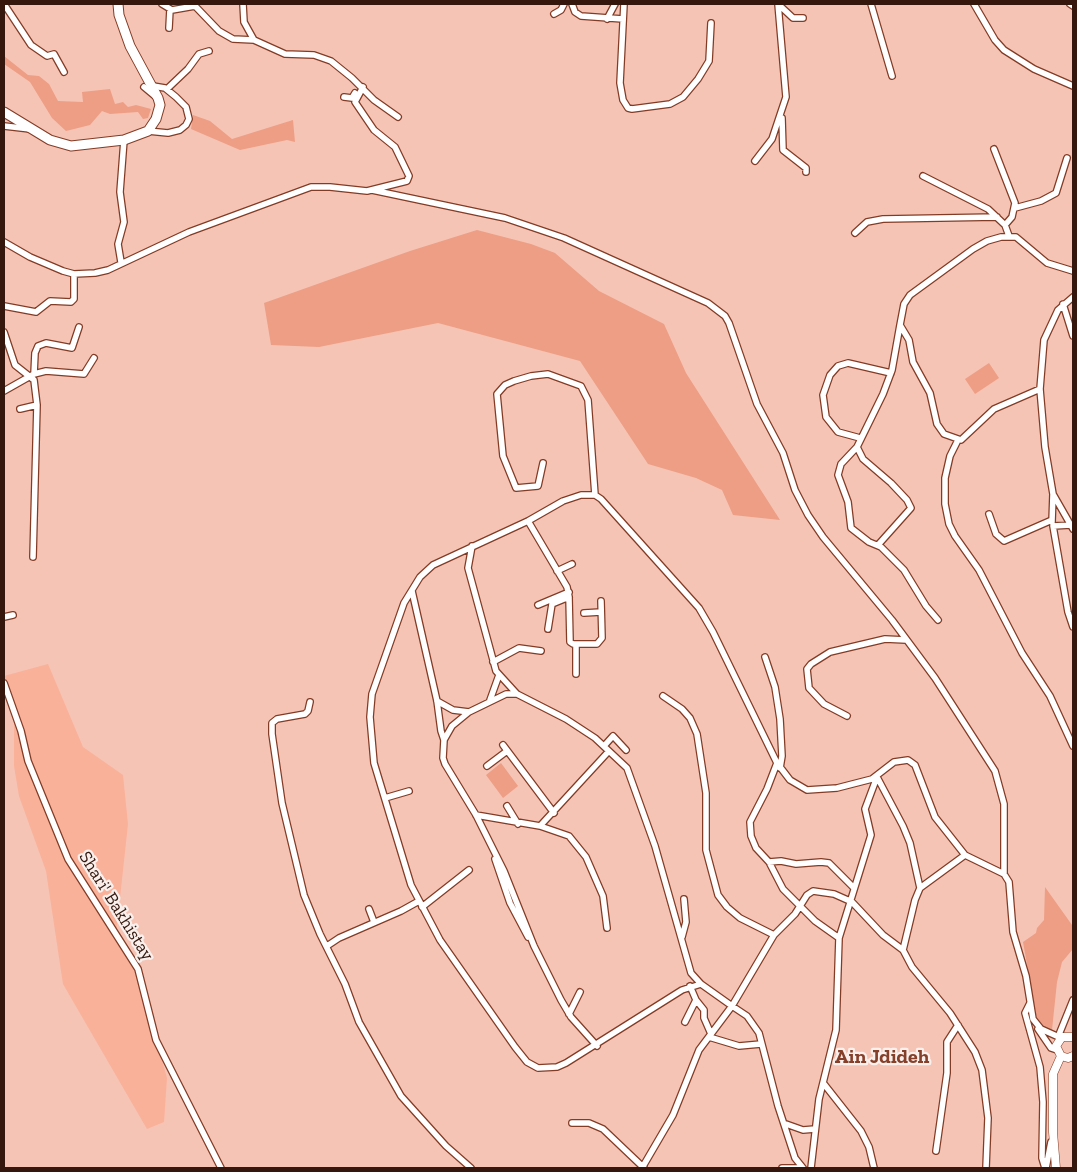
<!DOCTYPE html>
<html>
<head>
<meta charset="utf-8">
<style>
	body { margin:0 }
	#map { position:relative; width:1077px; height:1172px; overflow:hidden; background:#f6c4b4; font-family:"Zilla Slab",serif }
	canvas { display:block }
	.frame { position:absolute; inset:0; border:5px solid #35170d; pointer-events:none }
</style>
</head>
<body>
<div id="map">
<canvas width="1077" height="1172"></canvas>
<div class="frame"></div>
</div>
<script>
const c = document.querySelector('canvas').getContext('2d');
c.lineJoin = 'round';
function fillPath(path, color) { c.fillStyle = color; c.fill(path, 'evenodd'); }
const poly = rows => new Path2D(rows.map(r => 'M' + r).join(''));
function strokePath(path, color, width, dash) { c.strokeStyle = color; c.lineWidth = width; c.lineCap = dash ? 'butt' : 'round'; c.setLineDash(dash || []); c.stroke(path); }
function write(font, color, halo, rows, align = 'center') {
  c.font = font + ' "Zilla Slab",serif'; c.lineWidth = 4.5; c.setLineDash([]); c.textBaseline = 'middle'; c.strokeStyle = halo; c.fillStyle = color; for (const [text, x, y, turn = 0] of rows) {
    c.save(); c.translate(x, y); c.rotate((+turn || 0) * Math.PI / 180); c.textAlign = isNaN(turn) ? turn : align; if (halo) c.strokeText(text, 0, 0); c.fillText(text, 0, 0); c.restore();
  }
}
const built = poly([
	[48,664,83,747,123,775,128,824,116,935,137,973,167,1078,164,1122,147,1129,63,984,46,871,19,796,14,766,14,707,4,676]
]);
const green = poly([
	[4,56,28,75,39,76,49,84,58,101,83,102,82,92,110,89,115,104,123,102,128,107,136,105,151,109,148,118,143,119,138,112,110,114,102,111,90,125,66,131,52,118,30,82,4,64],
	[193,115,210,121,232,139,293,120,295,142,287,140,240,150,191,129],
	[477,230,531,244,555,253,599,291,664,324,686,373,780,520,733,515,722,490,696,478,648,464,580,361,438,323,319,347,271,345,264,303,410,251],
	[989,363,999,378,975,394,965,379],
	[501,763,518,786,503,798,486,775],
	[1045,887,1072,925,1073,949,1062,962,1057,982,1052,1030,1043,1027,1037,1020,1023,942,1036,933,1037,928,1044,920]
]);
const minor = poly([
	[4,4,31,45,47,56,54,54,64,72],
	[162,4,172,10,195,6,219,31,233,39,254,40],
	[243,4,244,22,254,40,285,54,314,55,331,61,352,78,374,100,398,117],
	[572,4,575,12,581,16,623,19],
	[624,4,620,83,623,100,628,108,632,109,670,104,683,97,698,79,709,61,711,23],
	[778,4,793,18,803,18],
	[871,4,892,76],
	[974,4,995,40,1004,50,1034,69,1073,86],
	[1070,4,1073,6],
	[554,14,561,10,564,4],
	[607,19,615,4],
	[169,28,170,9],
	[144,87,156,97],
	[167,89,188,69,199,54,209,51],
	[344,97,352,98,355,93],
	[782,118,783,150,806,168,806,172],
	[4,126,30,129],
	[148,131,168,133,180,130,186,125,189,119,186,107,176,97,165,88,153,86],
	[994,149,1015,203,1012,217,1005,225],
	[755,161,772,139,786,97,778,4],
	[923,176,988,209,1005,225,1009,236],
	[372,190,505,218,564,238,708,303,725,316,729,323,757,404,783,453,795,490,808,515,823,537,892,620,935,678,995,771,1004,804,1004,874],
	[1015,208,1041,201,1056,193,1067,158],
	[855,233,867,222,883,219,997,217],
	[4,242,30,257,63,271,74,274,95,273,108,270,189,232,311,187,330,187,367,191,407,181,409,176,395,147,374,130,355,102,363,87],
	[121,262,118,244,124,222,120,192,124,140],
	[1073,297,1058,310,1044,340,1040,389,1045,447,1053,494,1073,529],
	[1063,304,1073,336],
	[4,306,36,312,50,301,71,302,74,299,74,274],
	[900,325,892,370,883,394,857,447,841,464,838,475,848,502,851,528,869,542,881,547,904,570,926,606,938,620],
	[4,332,15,365,34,380,37,405,33,557],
	[34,374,35,353,38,346,46,343,72,348,79,327],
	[1040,389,994,409,961,440,944,434,937,424,930,393,913,362,909,340,900,325,904,304,910,295,973,249,987,241,1001,237,1016,237,1047,263,1073,271],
	[4,391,34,374,46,371,84,374,94,358],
	[20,409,37,405],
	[860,438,838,432,826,417,823,395,830,375,838,366,848,363,891,373],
	[958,440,950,456,945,478,945,504,949,524,955,536,979,570,1022,653,1050,696,1073,746],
	[857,447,863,459,891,483,907,500,911,508,878,545],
	[543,463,538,486,516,488,503,456,497,394,505,385,514,381,531,376,548,374,581,386,588,400,595,495],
	[989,514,996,534,1004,541,1052,520],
	[528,521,567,587,569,597,570,642,573,644,597,644,602,638,601,601],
	[1052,522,1053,494],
	[1071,525,1053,526,1068,612,1073,627],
	[472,546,468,568,496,671,517,694,566,719,595,738,627,768,655,846,691,973,701,984,732,1006,774,935,795,914,807,895,813,891,834,894,852,902,883,935,903,950],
	[557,571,572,564],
	[412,591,437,701,441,731,444,740,443,758,445,764,476,815,504,871,534,946,561,1000,571,1017,597,1046],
	[538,605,569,592],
	[584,613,601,612],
	[4,617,13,615],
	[548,629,552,604,569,597],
	[576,645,576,674],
	[765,657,775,687,780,719,782,756,780,768],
	[493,662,519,648,541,651],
	[4,683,21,731,28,761,68,859,138,969,156,1040,221,1168],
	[663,696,682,709,690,718,697,734,706,793,706,850,718,895,727,907,740,918,774,935],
	[490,700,499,675],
	[437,701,453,710,469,712,506,694,517,694],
	[310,702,308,711,305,714,277,719,272,723,272,734,282,803,304,895,320,934,345,984,359,1022,401,1096,446,1146,471,1168],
	[847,716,824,704,809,688,807,669,811,664,830,652,885,639,906,640],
	[444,740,452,726,469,712],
	[503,745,554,813],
	[604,746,613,736,626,750],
	[777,763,767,789,750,822,751,836,756,848,769,862,783,889,815,921,839,938],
	[487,766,507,751],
	[877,777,903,826,910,843,920,888],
	[385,798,409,791],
	[507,806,518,824],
	[476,815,540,826,609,751],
	[540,826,569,836,586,857,603,896,607,928],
	[495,859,510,903,528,937],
	[769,862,781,861,796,864,821,862,829,863,854,888],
	[422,907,469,870],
	[369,909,374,922],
	[682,937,686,922,684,899],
	[327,946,339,938,401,911,419,901],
	[701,984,682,990,566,1063,557,1067,538,1068,527,1062,515,1047,440,940,411,885,374,763,370,717,372,694,404,603,420,577,433,565,528,521,563,501,581,495,595,495,601,499,699,608,713,632,777,763,790,780,807,790,837,788,872,779,894,762,908,760,915,765,935,817,965,855],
	[696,1000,704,1010,704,1018,711,1034],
	[1030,1003,1025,1013,1040,1067,1043,1102,1042,1158,1045,1168],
	[569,1014,580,992],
	[685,1022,696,1000,690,986],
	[1038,1029,1051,1048,1057,1050],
	[709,1037,739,1046,761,1044],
	[1058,1037,1073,1000],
	[824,1084,861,1131,869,1147,874,1168],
	[572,1123,589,1123,603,1129,644,1168],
	[786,1124,803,1130,815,1129],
	[936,1151,947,1073,947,1042,958,1025],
	[642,1168,673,1115,699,1050,732,1006,747,1016,759,1033,778,1106,795,1158,803,1168],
	[782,1168,799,1168],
	[811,1168,819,1099,836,1030,839,938,871,835,865,809,877,777],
	[986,1168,988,1118,982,1070,975,1052,950,1013,912,967,903,950,915,900,920,888,965,855,1004,874,1009,882,1013,932,1026,976,1033,1019,1041,1029,1061,1038],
	[1046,1168,1051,1142]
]);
const tertiary = poly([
	[1073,1037,1062,1037,1056,1046,1061,1056,1068,1058,1073,1056],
	[1056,1168,1053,1132,1053,1074,1061,1056]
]);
const secondary = poly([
	[4,112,50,140,71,146,124,140,148,131,156,119,160,105,158,98,130,46,119,15,118,4]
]);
const streetNames = [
	["Shari' Bakhistay",116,906,58]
];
const quarterNames = [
	["Ain Jdideh",882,1057]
];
fillPath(built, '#f9b19a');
fillPath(green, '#ed9e85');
strokePath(minor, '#823b25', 8);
strokePath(tertiary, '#823b25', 9);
strokePath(secondary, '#823b25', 11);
strokePath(minor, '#fff', 5.5);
strokePath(tertiary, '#fff', 8);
strokePath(secondary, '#fff', 9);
write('18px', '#35170d', '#f8f0ed', streetNames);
write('bold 20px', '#863f28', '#f8f0ed', quarterNames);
</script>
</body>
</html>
